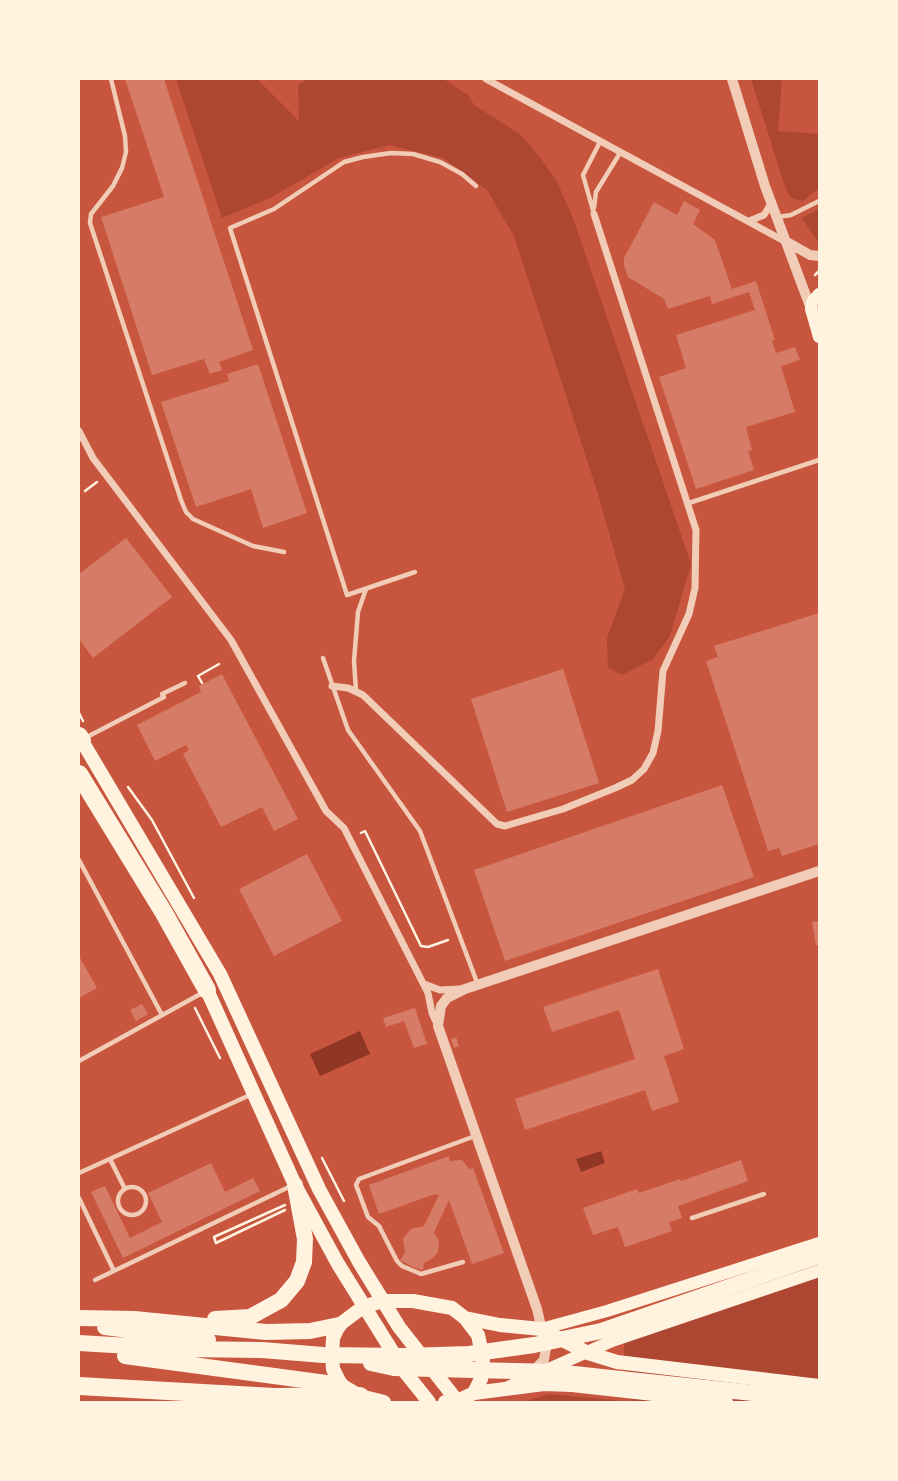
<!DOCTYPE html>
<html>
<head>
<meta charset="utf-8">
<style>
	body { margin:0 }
	#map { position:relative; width:898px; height:1481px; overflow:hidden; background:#c8553d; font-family:Figtree,sans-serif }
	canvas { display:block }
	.frame { position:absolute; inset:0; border:80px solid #fff3e0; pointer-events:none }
</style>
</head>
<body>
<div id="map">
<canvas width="898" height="1481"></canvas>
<div class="frame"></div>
</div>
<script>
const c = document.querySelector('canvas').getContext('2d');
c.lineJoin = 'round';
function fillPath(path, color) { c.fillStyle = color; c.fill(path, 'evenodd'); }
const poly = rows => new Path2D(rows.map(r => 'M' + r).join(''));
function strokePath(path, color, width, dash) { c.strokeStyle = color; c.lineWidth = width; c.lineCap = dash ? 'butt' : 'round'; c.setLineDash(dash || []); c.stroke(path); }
const green = poly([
	[176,79,257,79,299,121,298,85,307,79,444,79,469,96,474,105,520,134,539,156,556,180,573,218,691,564,670,636,653,659,622,675,608,668,607,638,625,589,598,494,514,236,487,190,443,158,389,145,339,158,272,197,222,218],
	[751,79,782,79,778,131,819,134,819,188,803,201,791,198,785,187],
	[819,209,819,242,818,242,802,218],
	[819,1274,819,1402,523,1402,549,1394,634,1402,624,1353,624,1340]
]);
const water = poly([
	[360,1031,370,1054,320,1076,310,1054],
	[601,1151,605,1163,581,1172,576,1159]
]);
const pier = poly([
	[79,1328,80,1329,148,1402,79,1402]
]);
const building = poly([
	[125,79,164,79,253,350,219,362,222,370,210,374,204,359,152,375,101,217,164,197],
	[684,201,700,210,693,224,715,240,732,289,756,281,775,340,772,341,776,353,795,347,800,360,781,366,795,412,746,427,752,450,748,451,754,470,696,489,659,377,686,368,676,335,755,310,749,292,712,304,710,296,668,309,664,299,628,277,624,265,624,258,654,202,677,215],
	[258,364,307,513,263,528,251,489,196,507,161,402,229,381,227,374],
	[126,538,172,597,93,658,79,639,79,574],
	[819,613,819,844,782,856,779,848,768,851,706,661,718,657,714,646],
	[563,669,599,783,507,812,471,699],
	[222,674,298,819,274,831,262,807,221,827,183,754,189,750,186,745,155,761,137,725,201,692,199,686],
	[722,785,754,877,505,961,474,870],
	[307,854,342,921,274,956,239,889],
	[819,921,819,945,816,945,812,922],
	[79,956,97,988,79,998],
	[658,969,684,1049,664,1056,679,1102,652,1111,645,1090,525,1130,515,1099,635,1059,619,1010,552,1032,543,1007],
	[142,1004,148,1014,136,1021,130,1010],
	[415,1008,427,1044,414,1048,404,1021,386,1027,383,1018],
	[456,1037,459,1046,454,1048,451,1039],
	[449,1156,450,1161,462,1160,469,1169,473,1168,504,1253,472,1264,449,1200,434,1232,439,1241,438,1252,433,1258,424,1263,423,1270,415,1268,400,1260,405,1253,403,1239,411,1229,424,1226,439,1195,435,1194,379,1214,369,1185],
	[741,1160,748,1181,678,1206,682,1218,669,1222,672,1231,625,1247,618,1227,593,1235,583,1208,637,1189,639,1193,680,1179,681,1181],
	[211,1163,225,1192,253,1178,260,1191,123,1258,91,1192,105,1186,130,1238,162,1222,148,1193]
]);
const path = poly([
	[815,275,819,271],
	[85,491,97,482],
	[202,683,198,676,219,664],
	[79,713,83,721],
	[128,787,152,820,194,898],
	[361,833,365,831,421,946,428,947,448,940],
	[195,1008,220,1058],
	[322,1158,344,1201],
	[216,1243,285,1210],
	[216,1243,214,1237,285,1205]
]);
const service = poly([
	[111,79,125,136,126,152,122,168,113,186,91,214,90,223,181,500,186,512,193,519,253,546,284,552],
	[594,208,596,192,620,153],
	[594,214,583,175,600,142],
	[778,217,791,215,819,201],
	[689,503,819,460],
	[415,572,347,595,230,228,274,209,344,162,363,157,391,153,413,154,440,162,462,174,476,186],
	[323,658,348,730,420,831,478,985],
	[356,691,354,661,358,612,366,589],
	[85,738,164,697,162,694,185,683],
	[79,860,162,1015],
	[79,1061,204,992],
	[110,1159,125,1189],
	[79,1173,250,1095],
	'118 1201a14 14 0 1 1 28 0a14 14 0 1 1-28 0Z',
	[79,1198,114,1271],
	[692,1218,764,1194],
	[463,1262,421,1274,402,1266,397,1261,379,1226,368,1217,356,1185,359,1179,475,1136],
	[95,1280,291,1186]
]);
const minor = poly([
	[486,79,786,242],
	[749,221,764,215,772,202],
	[79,431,93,458,231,640,326,811,344,828,428,993,432,1013,438,1026],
	[332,686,348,688,363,695,497,824,505,826,563,809,615,788,632,780,644,769,653,753,658,731,663,671,689,614,695,588,696,530,594,214],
	[424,984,440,990,460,989]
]);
const tertiary = poly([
	[732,79,765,186,811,309,819,313],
	[787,242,810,255,819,256],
	[531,1373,544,1360,546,1348,537,1309,438,1026,441,1006,447,998,465,989,819,871]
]);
const secondary = poly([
	[819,294,812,302,811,309,819,337],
	[541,1329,607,1311,819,1243],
	[508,1387,612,1341,819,1271]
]);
const primary = poly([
	[82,741,220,974,319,1189,359,1262,399,1327,458,1402],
	[207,990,295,1185,338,1264,405,1372,429,1402],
	[465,1318,500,1325,541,1329,588,1353,617,1362,819,1386],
	[384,1402,360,1396,341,1385,333,1369,332,1355,333,1338,339,1325,363,1307,382,1301,413,1301,452,1308,465,1318,478,1335,483,1359,481,1379,474,1393],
	[445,1402,457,1401,474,1393,544,1384,572,1385,726,1402]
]);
const trunk = poly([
	[79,1318,134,1319,266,1332,310,1331,339,1325],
	[215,1319,250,1317,281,1300,297,1281,304,1262,305,1239,295,1185],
	[105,1327,208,1340],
	[79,1343,180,1349,262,1350,323,1355,406,1356,469,1354,534,1345,601,1331,819,1256],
	[125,1356,341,1385],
	[371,1363,394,1368,555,1372,819,1400]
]);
const motorway = poly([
	[79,736,82,741],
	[79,774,164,913,207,990],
	[79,1386,274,1397,360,1396]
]);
fillPath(green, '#ae4732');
fillPath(water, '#8f3625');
fillPath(pier, '#c8553d');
fillPath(building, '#d67c66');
strokePath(path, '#fff3e0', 2.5);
strokePath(service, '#f1ccb7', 4.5);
strokePath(minor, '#f1ccb7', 7);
strokePath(tertiary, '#f1ccb7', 10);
strokePath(secondary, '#fff3e0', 12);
strokePath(primary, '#fff3e0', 14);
strokePath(trunk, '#fff3e0', 16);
strokePath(motorway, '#fff3e0', 18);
</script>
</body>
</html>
